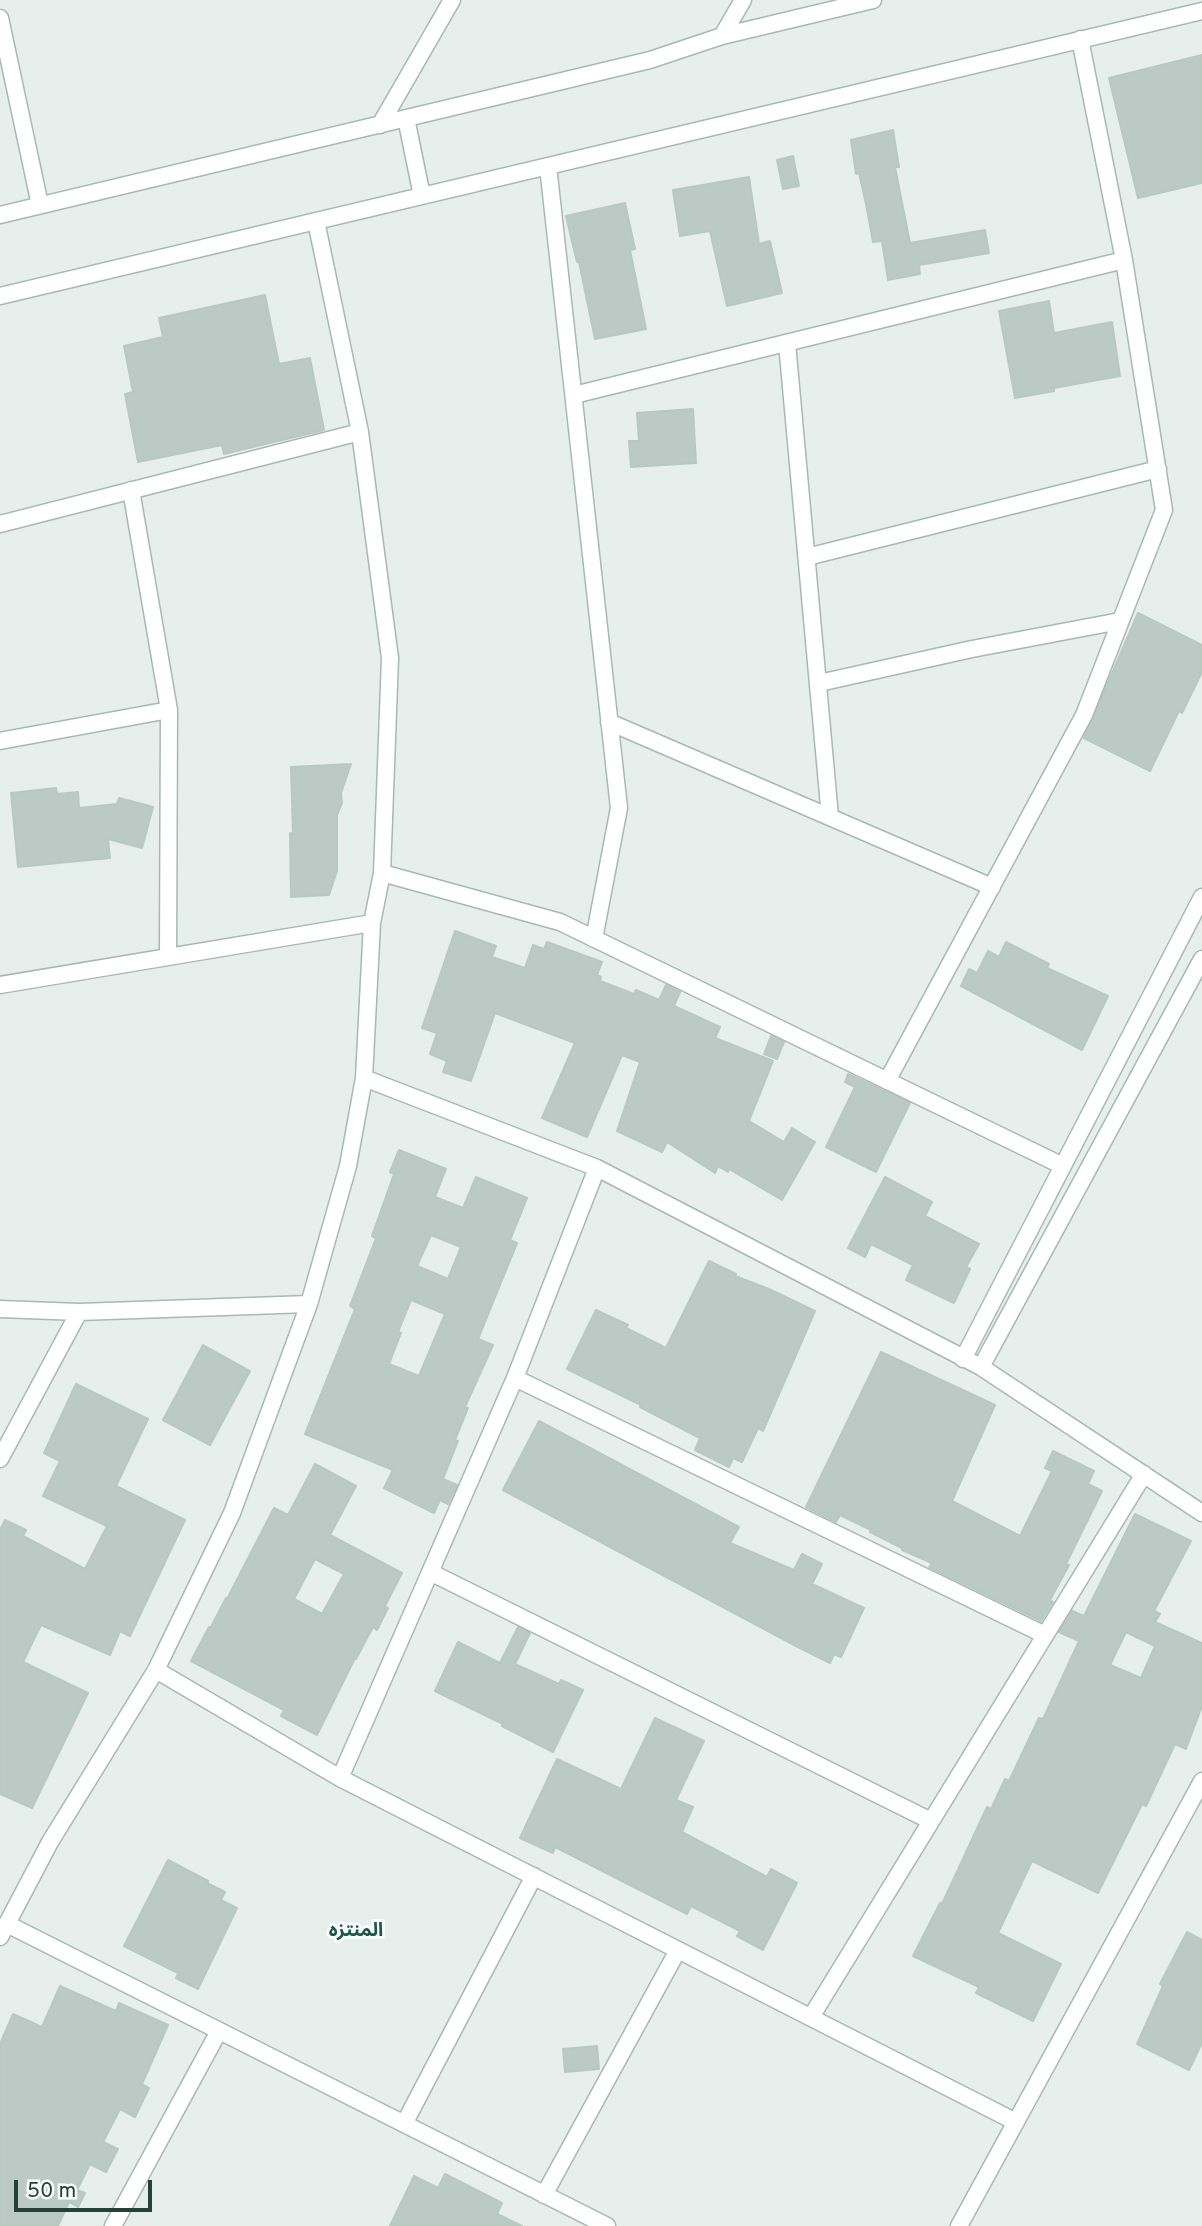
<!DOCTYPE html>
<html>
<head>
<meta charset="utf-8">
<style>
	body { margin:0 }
	#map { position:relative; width:1202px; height:2226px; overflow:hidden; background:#e6efeb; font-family:Overpass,sans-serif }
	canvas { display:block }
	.scale { position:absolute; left:14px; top:2180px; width:138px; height:32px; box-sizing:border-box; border:4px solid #24423a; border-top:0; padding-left:9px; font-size:21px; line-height:24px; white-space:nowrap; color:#24423a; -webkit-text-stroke:5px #f7fbf9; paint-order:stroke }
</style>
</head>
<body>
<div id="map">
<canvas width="1202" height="2226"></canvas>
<div class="scale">50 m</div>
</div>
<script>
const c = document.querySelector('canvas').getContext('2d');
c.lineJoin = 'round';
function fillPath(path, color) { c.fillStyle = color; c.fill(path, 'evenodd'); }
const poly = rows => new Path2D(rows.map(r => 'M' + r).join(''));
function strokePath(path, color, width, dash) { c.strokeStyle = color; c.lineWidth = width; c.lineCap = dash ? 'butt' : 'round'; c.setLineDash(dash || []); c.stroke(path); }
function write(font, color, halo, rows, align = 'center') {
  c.font = font + ' Overpass,"Noto Sans Arabic",sans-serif'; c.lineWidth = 6; c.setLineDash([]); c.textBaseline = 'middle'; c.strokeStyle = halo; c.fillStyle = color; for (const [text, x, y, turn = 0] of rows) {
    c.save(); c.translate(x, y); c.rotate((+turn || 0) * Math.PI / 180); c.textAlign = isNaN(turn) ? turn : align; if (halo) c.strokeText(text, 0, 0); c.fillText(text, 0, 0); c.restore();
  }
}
const building = poly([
	[1202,55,1202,183,1138,198,1109,78,1202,55],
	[893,130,899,167,895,167,910,243,985,230,989,253,919,265,920,274,888,280,882,241,873,242,866,204,859,173,856,174,851,140,893,130],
	[793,156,799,186,783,189,777,160,793,156],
	[749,177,759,244,770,241,782,293,727,306,710,231,680,236,673,190,749,177],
	[625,203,635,249,630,250,646,329,595,339,579,262,577,262,566,216,625,203],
	[265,295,279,364,310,358,324,430,224,454,222,445,138,462,125,394,133,392,124,346,163,337,159,318,265,295],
	[1049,301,1054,333,1112,322,1120,376,1054,388,1054,391,1015,398,999,311,1049,301],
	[693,409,696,463,631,467,629,441,639,441,637,413,693,409],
	[1138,613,1202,645,1202,672,1182,713,1179,711,1150,771,1084,738,1138,613],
	[351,764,341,793,342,803,337,815,337,871,329,895,291,897,290,833,293,834,291,767,351,764],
	[56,788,57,794,78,792,79,808,117,804,119,798,153,807,142,848,108,839,110,858,18,867,11,793,56,788],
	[455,931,496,946,492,957,525,968,533,945,544,949,547,942,602,962,597,975,601,977,600,981,634,994,636,990,659,1000,666,985,680,992,674,1006,720,1027,715,1038,773,1061,749,1121,784,1142,792,1128,815,1142,782,1200,729,1169,728,1172,718,1166,715,1173,667,1142,662,1152,617,1131,640,1062,622,1055,587,1137,542,1118,575,1043,495,1013,471,1081,443,1072,447,1061,430,1054,437,1033,422,1028,455,931],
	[1006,942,1049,964,1047,968,1108,996,1082,1050,961,986,969,969,977,973,988,951,999,957,1006,942],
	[771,1036,784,1042,777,1059,764,1054,771,1036],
	[848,1074,910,1103,876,1172,826,1147,855,1087,845,1082,848,1074],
	[399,1150,446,1169,435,1197,463,1208,476,1177,527,1198,510,1240,517,1243,478,1339,493,1345,465,1407,468,1408,455,1440,458,1441,443,1479,457,1485,448,1504,440,1500,434,1513,384,1488,393,1470,305,1434,355,1309,350,1306,376,1238,372,1236,394,1174,390,1172,399,1150],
	[431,1235,461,1247,448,1279,417,1266,431,1235],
	[411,1300,445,1314,419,1376,389,1364,401,1333,398,1332,411,1300],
	[885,1177,932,1202,925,1216,979,1244,966,1267,970,1269,954,1303,906,1280,913,1265,871,1244,865,1257,848,1248,885,1177],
	[709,1261,736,1274,735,1276,769,1289,815,1311,763,1431,758,1428,742,1462,733,1458,729,1467,695,1450,700,1438,640,1407,641,1405,567,1369,596,1310,628,1325,626,1328,666,1348,709,1261],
	[203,1345,250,1371,210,1445,163,1420,203,1345],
	[881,1352,995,1405,952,1501,1020,1536,1052,1471,1045,1468,1053,1451,1094,1471,1088,1484,1102,1491,1066,1564,1069,1565,1050,1600,1053,1602,1041,1621,929,1567,932,1563,902,1550,902,1548,870,1532,871,1530,840,1515,836,1522,806,1507,881,1352],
	[76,1384,148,1419,116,1486,185,1520,130,1636,120,1631,110,1655,41,1625,23,1662,88,1693,32,1808,0,1794,0,1530,5,1520,26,1530,23,1536,85,1569,107,1526,43,1496,60,1461,44,1453,76,1384],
	[539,1421,739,1527,730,1543,794,1570,802,1554,822,1564,812,1584,864,1608,841,1657,834,1654,830,1663,796,1646,503,1490,539,1421],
	[315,1464,356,1486,330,1535,402,1573,385,1606,388,1608,377,1630,373,1627,356,1659,355,1658,317,1735,281,1716,284,1710,191,1661,209,1627,211,1627,226,1598,227,1599,274,1508,288,1515,315,1464],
	[315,1559,344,1574,322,1614,294,1599,315,1559],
	[1135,1514,1191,1541,1154,1611,1160,1614,1155,1622,1202,1643,1202,1706,1186,1749,1175,1744,1146,1806,1142,1804,1098,1893,1032,1861,998,1933,1061,1964,1033,2021,976,1993,979,1987,913,1956,940,1903,942,1904,987,1807,991,1809,1005,1779,1009,1781,1039,1718,1043,1719,1079,1641,1059,1632,1072,1611,1084,1616,1135,1514],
	[1126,1632,1155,1646,1141,1678,1110,1665,1126,1632],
	[518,1627,530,1633,515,1664,559,1684,561,1680,583,1690,553,1752,502,1726,503,1724,435,1691,458,1642,500,1663,518,1627],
	[655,1718,704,1741,676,1800,693,1807,682,1832,767,1877,771,1869,797,1883,763,1950,737,1936,740,1931,691,1906,687,1914,555,1847,553,1853,520,1838,557,1759,621,1789,655,1718],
	[168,1860,208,1881,207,1883,225,1892,221,1900,237,1908,198,1989,176,1978,178,1973,124,1946,168,1860],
	[1187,1932,1202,1940,1202,2043,1189,2070,1137,2044,1163,1986,1160,1984,1187,1932],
	[60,1986,116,2011,119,2003,168,2025,142,2084,149,2088,135,2117,120,2109,103,2142,118,2149,106,2172,90,2164,77,2190,85,2193,78,2207,69,2202,58,2226,0,2226,0,2044,13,2014,42,2027,60,1986],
	[597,2046,599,2069,565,2072,563,2049,597,2046],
	[445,2174,502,2203,497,2214,522,2226,390,2226,414,2176,438,2188,445,2174]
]);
const street = poly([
	[0,18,40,205],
	[722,36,743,0],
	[406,118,422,196],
	[380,125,452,0],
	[548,166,619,808,594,939],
	[0,215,650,60,722,36,873,0],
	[0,296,1202,11],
	[787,343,830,817],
	[574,395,1124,260],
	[131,490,169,710,168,957],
	[0,524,360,432],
	[807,557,1158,469],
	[819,683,972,649,1120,621],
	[609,722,992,887],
	[0,741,169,710],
	[382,873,560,922,1063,1166],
	[0,985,372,923],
	[364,1078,597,1168,981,1367,1202,1513],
	[887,1081,1084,715,1164,510,1124,260,1080,39],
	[0,1309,79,1312,309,1304],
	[963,1359,1202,897],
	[981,1367,1202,959],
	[515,1378,1045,1635],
	[0,1459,79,1312],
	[430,1572,931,1821],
	[156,1670,340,1778,1016,2122],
	[340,1778,515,1378,597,1168],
	[7,1924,607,2226],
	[0,1937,50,1842,156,1670,232,1513,309,1304,348,1166,364,1078,372,923,382,873,390,658,360,432,316,221],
	[811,2017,1144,1474],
	[404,2124,534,1876],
	[544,2195,678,1950],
	[113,2226,219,2031],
	[959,2226,1202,1781]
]);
const neighbourhoodNames = [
	["المنتزه",356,1932]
];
fillPath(building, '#bbcac4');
strokePath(building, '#b8c9c2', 2);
strokePath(street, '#a8b8b2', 19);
strokePath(street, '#fff', 16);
write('bold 19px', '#1f5548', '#f7fbf9', neighbourhoodNames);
</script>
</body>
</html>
